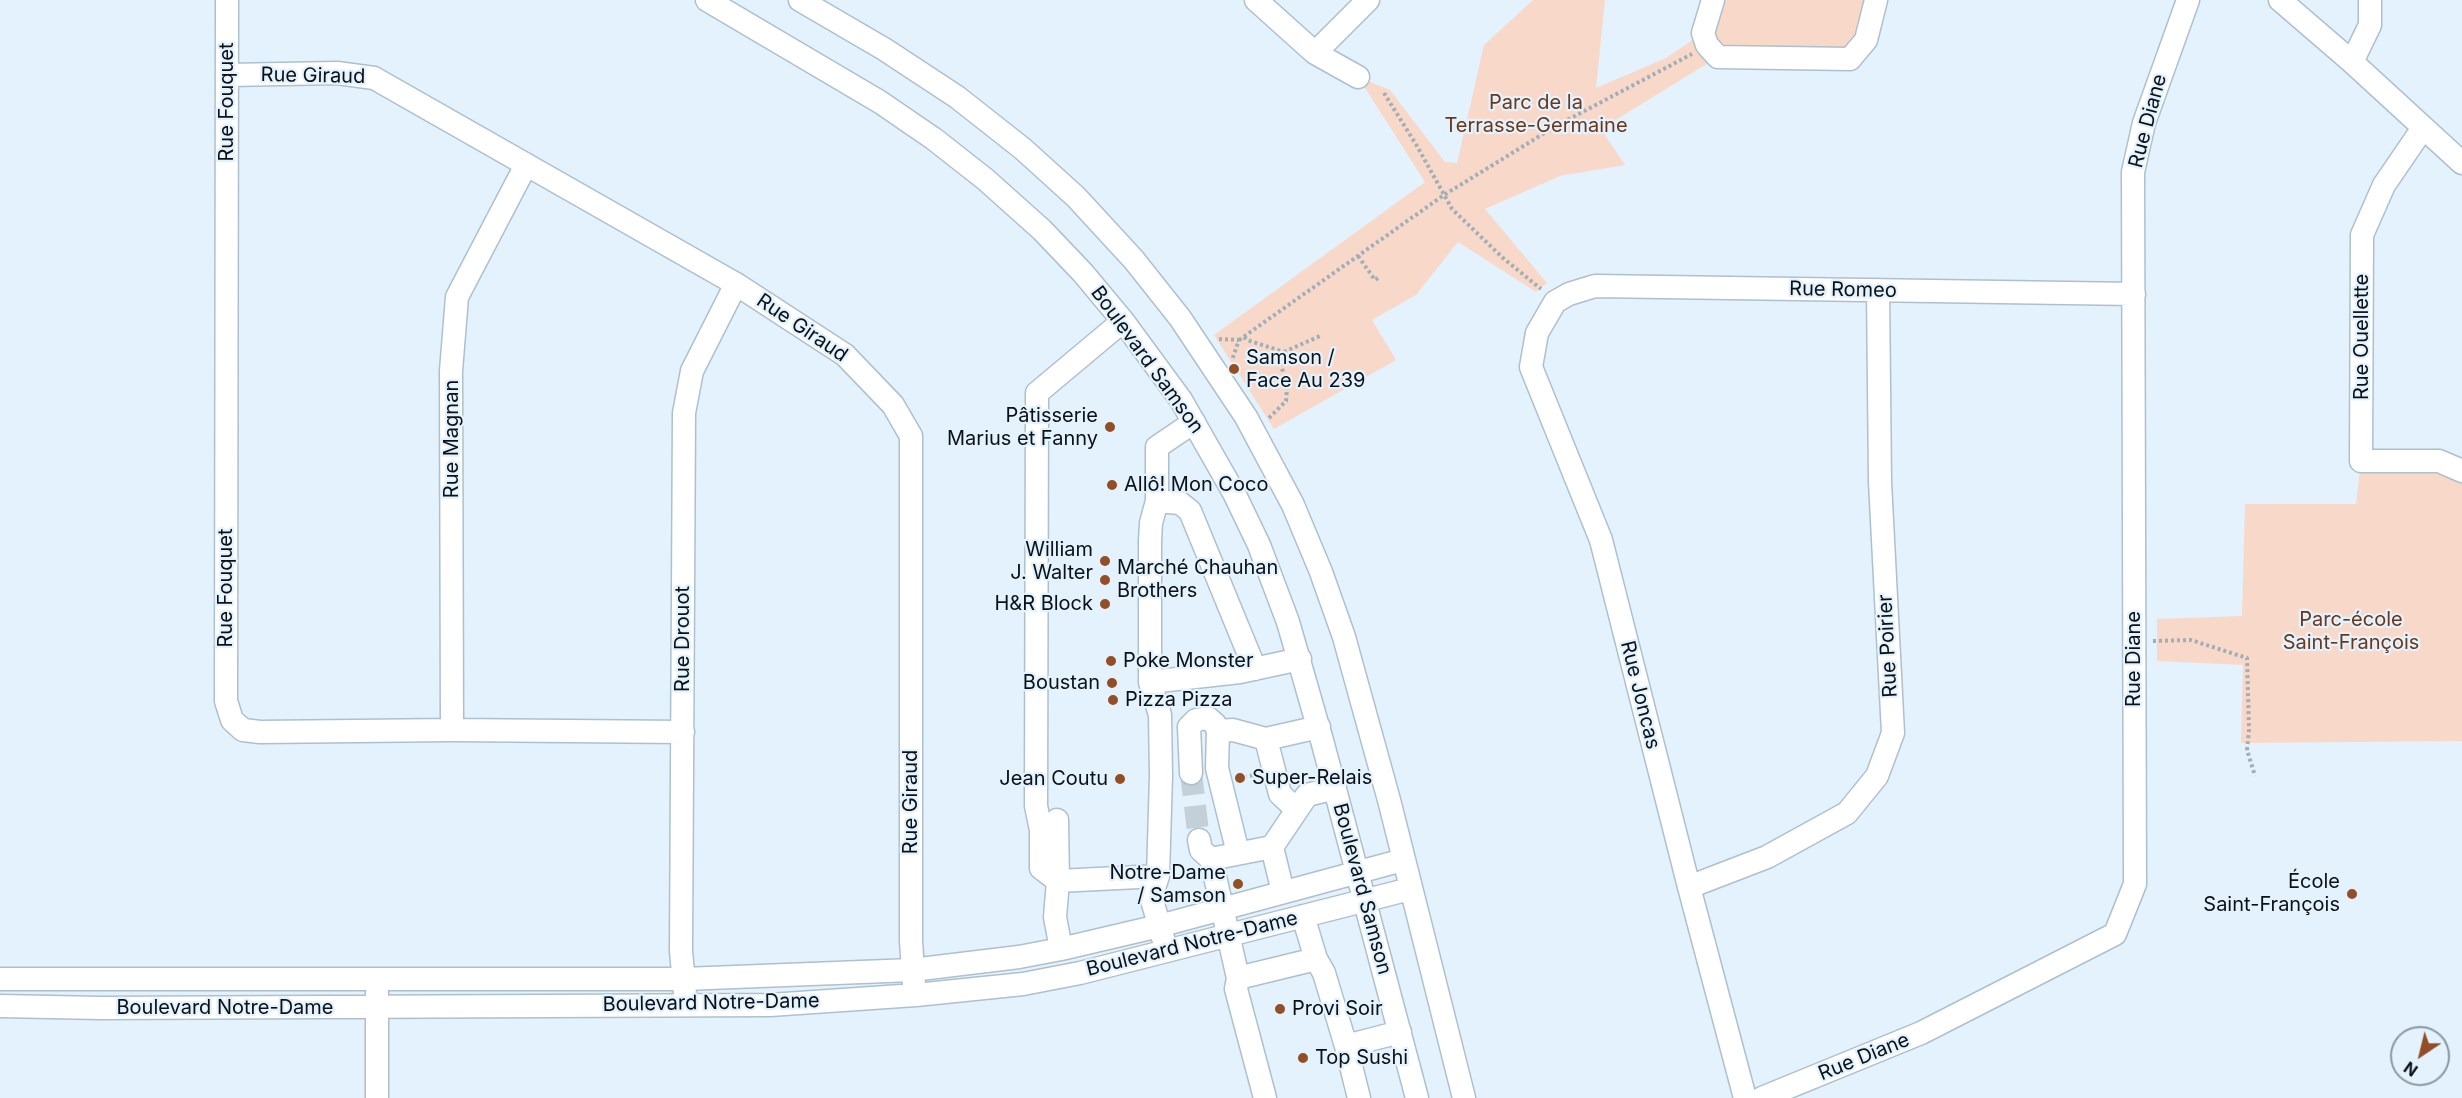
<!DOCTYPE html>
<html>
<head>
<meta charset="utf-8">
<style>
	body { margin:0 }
	#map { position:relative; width:2462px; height:1098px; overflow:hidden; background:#e3f2fd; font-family:Inter,sans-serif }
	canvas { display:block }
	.north { position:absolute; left:2390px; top:1026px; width:60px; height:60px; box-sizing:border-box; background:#e3f2fd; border:2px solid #8d98a1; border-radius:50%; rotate:215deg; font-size:16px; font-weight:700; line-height:24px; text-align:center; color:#0b1116 }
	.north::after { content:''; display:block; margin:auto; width:21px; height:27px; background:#944e26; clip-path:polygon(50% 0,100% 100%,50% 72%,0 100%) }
</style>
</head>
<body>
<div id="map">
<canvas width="2462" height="1098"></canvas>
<div class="north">N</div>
</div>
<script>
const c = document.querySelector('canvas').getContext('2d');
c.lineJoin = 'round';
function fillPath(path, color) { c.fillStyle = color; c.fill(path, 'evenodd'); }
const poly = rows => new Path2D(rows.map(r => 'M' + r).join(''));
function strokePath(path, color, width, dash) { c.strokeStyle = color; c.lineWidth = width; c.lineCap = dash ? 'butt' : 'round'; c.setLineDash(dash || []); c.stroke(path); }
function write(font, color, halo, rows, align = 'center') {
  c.font = font + ' Inter,sans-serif'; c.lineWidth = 4.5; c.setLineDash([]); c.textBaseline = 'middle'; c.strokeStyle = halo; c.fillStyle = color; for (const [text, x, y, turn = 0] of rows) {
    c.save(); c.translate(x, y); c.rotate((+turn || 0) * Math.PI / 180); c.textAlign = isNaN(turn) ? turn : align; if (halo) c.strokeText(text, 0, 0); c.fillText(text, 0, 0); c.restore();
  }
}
const green = poly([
	[1533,0,1605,0,1596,88,1666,58,1703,33,1713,0,1876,0,1850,59,1718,57,1601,129,1625,165,1560,176,1485,209,1547,283,1536,292,1458,242,1416,295,1372,320,1396,360,1274,429,1214,335,1425,182,1358,77,1390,90,1445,162,1457,163,1484,45],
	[2361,461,2462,471,2462,741,2241,743,2243,665,2157,661,2157,619,2242,616,2245,504,2356,504]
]);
const minorTunnel = poly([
	[1191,773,1199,840]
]);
const path = poly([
	[1384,93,1417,146,1452,209,1503,258,1541,289],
	[1358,256,1375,280,1378,278],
	[1244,337,1247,340,1284,352,1282,368,1287,389,1286,401,1269,418],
	[1219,339,1239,340,1232,360],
	[1239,340,1444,195,1556,126,1692,54],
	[1284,352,1320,336],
	[2153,641,2191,640,2247,658,2249,730,2247,750,2255,776],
	[1244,777,1254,775]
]);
const minor = poly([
	[227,0,226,701,232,720,243,730,260,732,452,730,683,732],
	[707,0,880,102,934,139,985,179,1042,230,1083,273,1123,321,1181,400,1234,493,1259,545,1288,622,1323,744,1417,1098],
	[800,0,884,49,957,97,1023,149,1076,197,1134,260,1180,318,1246,417,1293,505,1321,572,1344,637,1389,800,1464,1098],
	[1256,0,1315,53,1368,0],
	[1713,0,1703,33,1707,45,1718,57,1850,59,1866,40,1876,0],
	[2280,0,2352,62,2462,163],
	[1315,53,1358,77],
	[2352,62,2370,25,2370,0],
	[228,75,337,73,374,78,736,284,845,355,893,405,911,436,911,941,914,985],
	[2423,128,2384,185,2362,235,2361,461,2439,461,2462,471],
	[1157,501,1180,503,1190,511,1255,669],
	[1150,682,1240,672,1300,659],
	[452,730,451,371,457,297,526,165],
	[1266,739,1280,794,1297,810],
	[1191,773,1189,727,1196,720,1208,718,1215,724,1218,731],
	[1057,820,1058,881],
	[1199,840,1201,850,1211,859],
	[1272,847,1211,859,1238,978,1316,959],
	[1238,853,1217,768,1218,731,1233,730,1266,739,1319,727],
	[1058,881,1041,868,1041,830,1036,806,1037,393,1123,321],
	[1689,887,1767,857,1847,813,1877,776,1893,733,1880,482,1878,290],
	[1283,892,1272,847,1307,795,1335,788],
	[1303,916,1316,959,1324,973,1346,1046,1359,1098],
	[1163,938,1151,897,1158,876,1161,776,1160,715,1150,682,1150,541,1151,523,1157,501,1157,447,1194,422],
	[1061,949,1055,917,1058,881,1158,876],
	[1238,978,1236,989,1265,1098],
	[0,979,684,979,912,970,1019,957,1061,949,1159,926,1403,860],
	[377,993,377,1098],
	[685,994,681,951,684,413,692,371,736,284],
	[0,1006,100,1008,770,1005,916,995,1023,984,1080,973,1410,889],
	[1346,1046,1400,1032],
	[1745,1098,1689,887,1601,540,1531,367,1537,333,1555,302,1569,294,1595,286,2134,294],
	[1762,1098,1921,1033,2115,934,2135,884,2133,172,2144,123,2188,0]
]);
const markers = [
	[1234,369,6,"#944e26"],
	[1110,427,6,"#944e26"],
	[1112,485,6,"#944e26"],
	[1105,561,6,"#944e26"],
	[1105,580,6,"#944e26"],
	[1105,604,6,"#944e26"],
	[1111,661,6,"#944e26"],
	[1112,683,6,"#944e26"],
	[1113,700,6,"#944e26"],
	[1240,778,6,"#944e26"],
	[1120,779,6,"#944e26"],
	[1238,884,6,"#944e26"],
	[2352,894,6,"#944e26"],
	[1280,1009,6,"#944e26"],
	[1303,1058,6,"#944e26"]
];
const streetNames = [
	["Rue Giraud",313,76,1],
	["Rue Fouquet",227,102,-90],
	["Rue Diane",2148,121,-75],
	["Rue Romeo",1843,290,1],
	["Rue Giraud",802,328,34],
	["Rue Ouellette",2362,337,-90],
	["Boulevard Samson",1147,360,54],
	["Rue Magnan",452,439,-90],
	["Rue Fouquet",226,588,-90],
	["Rue Drouot",683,639,-90],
	["Rue Poirier",1888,646,-93],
	["Rue Diane",2134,659,-90],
	["Rue Joncas",1640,695,76],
	["Rue Giraud",911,802,-90],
	["Boulevard Samson",1362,889,75],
	["Boulevard Notre-Dame",1192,944,-14],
	["Boulevard Notre-Dame",711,1003,-1],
	["Boulevard Notre-Dame",225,1008],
	["Rue Diane",1864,1057,-22]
];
const parkNames = [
	["Parc de la",1536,103],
	["Terrasse-Germaine",1536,126],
	["Parc-école",2351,620],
	["Saint-François",2351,643]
];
const poiNames = [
	["Samson /",1246,358],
	["Face Au 239",1246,381],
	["Pâtisserie",1098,416,"right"],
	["Marius et Fanny",1098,439,"right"],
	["Allô! Mon Coco",1124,485],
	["William",1093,550,"right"],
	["J. Walter",1093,573,"right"],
	["Marché Chauhan",1117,568],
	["Brothers",1117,591],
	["H&R Block",1093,604,"right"],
	["Poke Monster",1123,661],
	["Boustan",1100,683,"right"],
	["Pizza Pizza",1125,700],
	["Super-Relais",1252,778],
	["Jean Coutu",1108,779,"right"],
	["Notre-Dame",1226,873,"right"],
	["/ Samson",1226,896,"right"],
	["École",2340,882,"right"],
	["Saint-François",2340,905,"right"],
	["Provi Soir",1292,1009],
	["Top Sushi",1315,1058]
];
fillPath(green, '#f8d9c9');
strokePath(minorTunnel, '#c3d0da', 22, [22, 11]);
strokePath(minor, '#aec0cd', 25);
strokePath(path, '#a2aeb7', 4, [3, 3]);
strokePath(minor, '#fff', 22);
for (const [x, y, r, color] of markers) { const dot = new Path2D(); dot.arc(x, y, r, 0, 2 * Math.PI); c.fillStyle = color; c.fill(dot); strokePath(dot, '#e3f2fd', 2); }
write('20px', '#0b1116', '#e3f2fd', streetNames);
write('20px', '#6b371a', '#e3f2fd', parkNames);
write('20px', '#0b1116', '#e3f2fd', poiNames, 'left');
</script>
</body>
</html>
